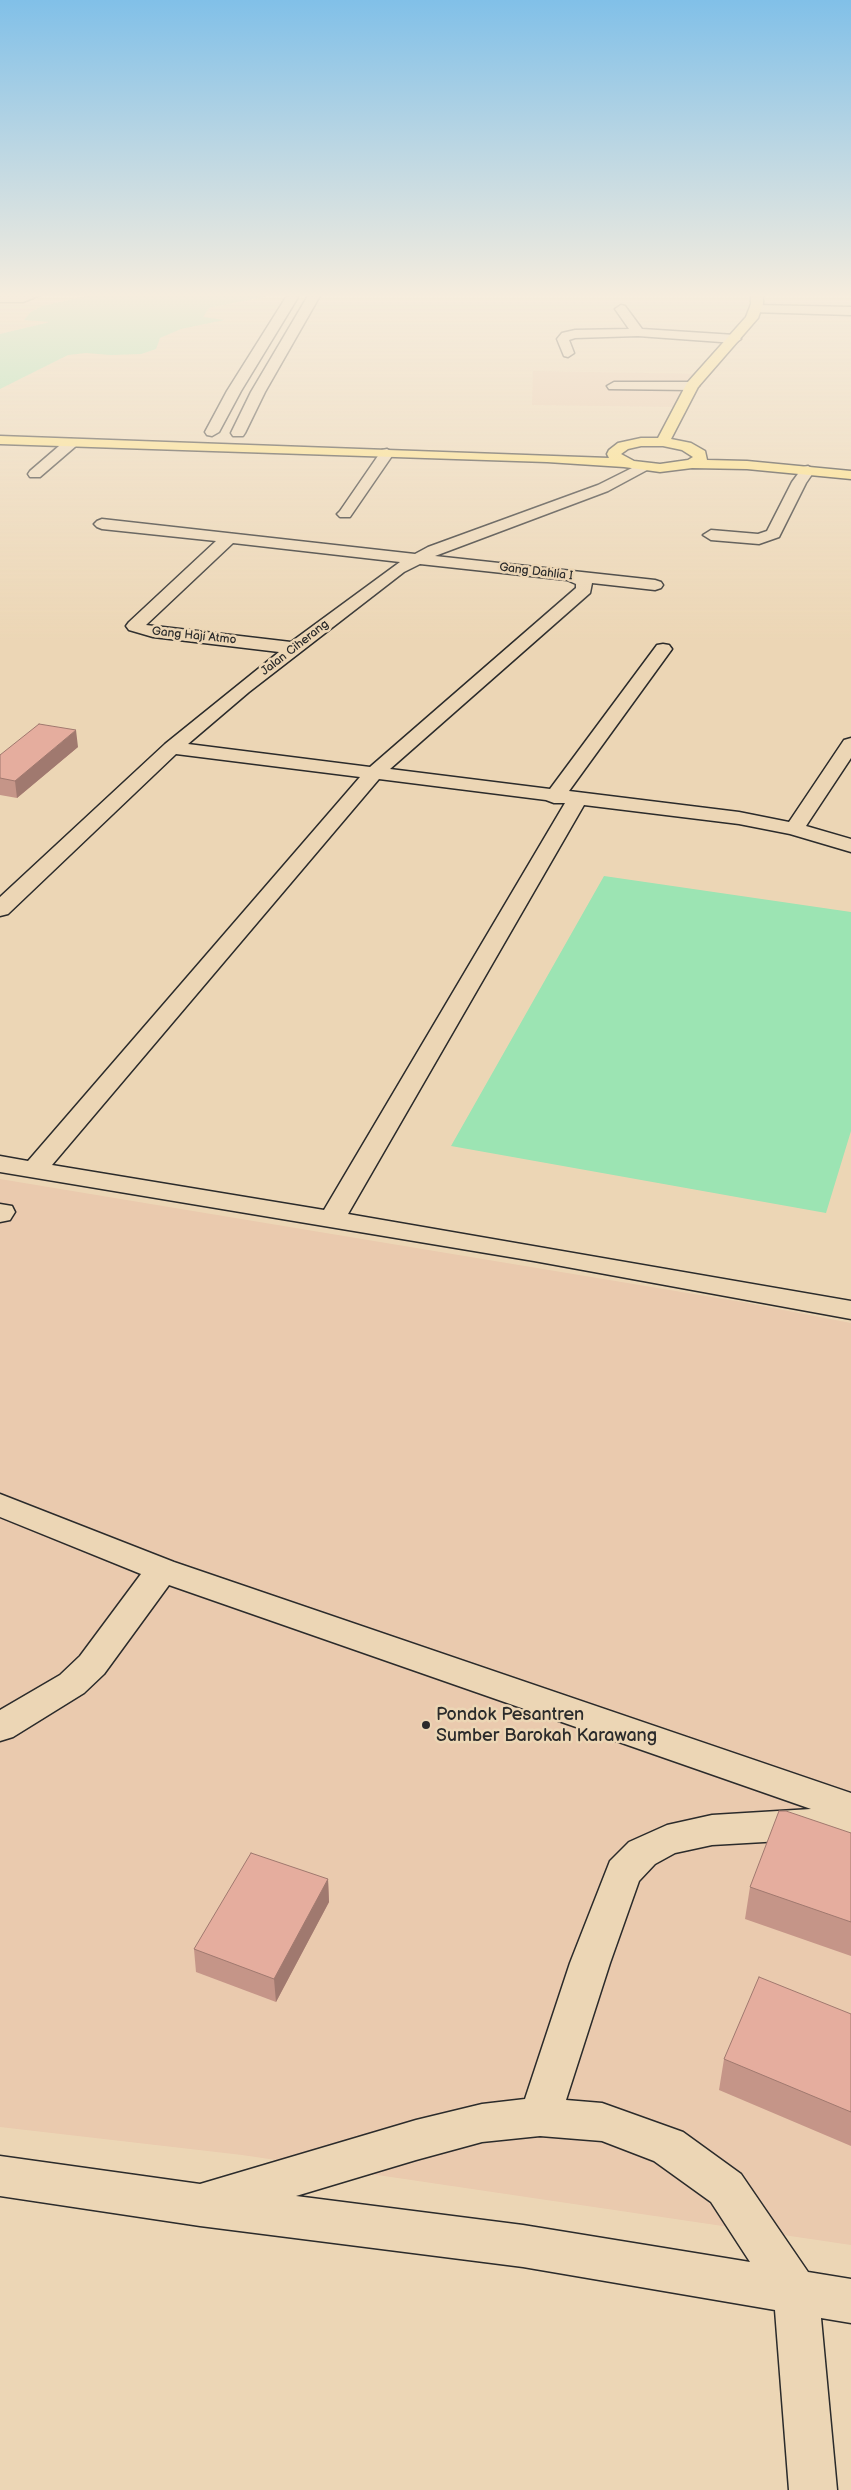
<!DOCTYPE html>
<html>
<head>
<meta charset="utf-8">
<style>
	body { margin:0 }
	canvas { display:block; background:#ecd6b5 }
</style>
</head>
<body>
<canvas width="851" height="2490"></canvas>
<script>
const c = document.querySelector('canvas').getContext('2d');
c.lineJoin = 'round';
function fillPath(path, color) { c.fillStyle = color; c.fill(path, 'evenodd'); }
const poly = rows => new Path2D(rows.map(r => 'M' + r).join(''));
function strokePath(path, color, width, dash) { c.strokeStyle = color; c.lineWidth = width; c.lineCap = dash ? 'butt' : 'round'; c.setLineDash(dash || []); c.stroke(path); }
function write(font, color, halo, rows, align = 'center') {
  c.font = font + ' "Balsamiq Sans",sans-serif'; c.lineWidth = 5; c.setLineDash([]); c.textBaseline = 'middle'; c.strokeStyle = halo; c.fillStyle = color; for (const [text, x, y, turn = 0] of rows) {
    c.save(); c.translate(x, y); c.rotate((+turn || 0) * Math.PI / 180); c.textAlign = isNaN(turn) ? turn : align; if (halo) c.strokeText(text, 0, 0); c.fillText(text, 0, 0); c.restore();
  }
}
const built = poly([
	[533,371,701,374,681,407,532,405],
	[0,1179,742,1302,851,1323,851,2245,242,2155,0,2127]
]);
const green = poly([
	[95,294,278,294,209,308,203,317,224,320,181,329,160,338,156,349,141,354,111,355,86,353,68,355,0,389,0,334,50,322,24,320,31,312,42,306],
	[604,876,851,912,851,1131,826,1213,451,1146]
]);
const minor = poly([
	[0,294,43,294,23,302,0,302,0,294],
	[288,294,300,294,241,391,219,432,212,436,207,435,205,432,227,391,288,294],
	[309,294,321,294,265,392,245,433,243,436,233,436,231,433,251,392,309,294],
	[621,305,625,306,642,329,735,335,741,339,735,343,638,336,575,338,569,340,574,353,568,357,564,356,557,339,562,333,575,330,629,329,615,309,621,305],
	[756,305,851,307,851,315,752,312,750,309,756,305],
	[614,382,692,382,699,386,692,390,609,389,607,386,614,382],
	[71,439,76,440,78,443,76,446,40,477,30,477,28,474,30,471,66,440,71,439],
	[387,449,394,453,350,517,340,517,337,514,340,511,382,450,387,449],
	[642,463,647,464,649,467,647,470,608,491,435,556,655,580,661,582,663,585,661,588,655,590,592,583,590,593,390,769,550,789,657,645,663,644,669,645,672,649,569,791,739,812,789,822,844,740,851,738,851,758,806,826,851,839,851,852,790,834,739,824,584,805,348,1214,851,1301,851,1319,534,1261,0,1172,0,1156,28,1161,360,777,176,754,8,914,0,916,0,897,165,744,279,652,153,637,129,630,126,626,129,622,216,541,102,529,97,527,94,524,97,521,102,519,415,554,428,547,598,485,642,463],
	[233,543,400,562,291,642,146,625,233,543],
	[420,564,567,580,576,584,576,588,370,767,188,744,249,692,404,572,420,564],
	[379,779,546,800,554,803,565,803,324,1210,52,1165,379,779],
	[808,466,815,470,806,483,779,537,759,544,711,540,703,535,711,530,758,534,767,531,792,482,803,467,808,466],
	[0,1204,12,1206,15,1212,10,1220,0,1222,0,1204],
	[0,1494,174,1562,851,1793,851,1837,712,1845,675,1853,655,1864,639,1881,610,1963,566,2100,602,2103,683,2132,741,2174,808,2272,851,2279,851,2323,821,2318,837,2490,789,2490,775,2310,523,2267,200,2226,0,2196,0,2156,200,2184,416,2120,482,2104,525,2099,570,1963,610,1861,629,1842,667,1825,712,1815,811,1809,169,1585,104,1674,84,1693,13,1737,0,1741,0,1710,60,1675,80,1656,141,1574,0,1517,0,1494],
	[540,2136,602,2141,654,2161,711,2202,750,2262,523,2225,296,2196,416,2160,482,2142,540,2136]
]);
const major = poly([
	[751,294,763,294,763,304,758,318,698,387,671,439,691,443,705,451,707,460,747,461,851,471,851,479,747,469,692,468,660,472,624,467,547,462,0,444,0,436,609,458,607,454,609,450,618,443,641,438,658,438,687,383,746,317,751,304,751,294],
	[641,446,663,446,682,450,693,457,688,460,660,464,634,461,621,454,628,449,641,446]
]);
const wall = poly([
	[78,747,17,798,0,795,0,755],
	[851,1833,851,1956,745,1919,750,1887],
	[328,1879,329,1902,276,2002,196,1972,194,1949],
	[851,2014,851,2146,719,2090,724,2059]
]);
const shadedWall = poly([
	[76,730,78,747,17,798,15,781],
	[328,1879,329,1902,276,2002,274,1979]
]);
const building = poly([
	[39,724,76,730,15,781,0,778,0,755,39,724],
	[779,1811,786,1811,851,1833,851,1922,750,1887,779,1811],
	[251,1853,328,1879,274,1979,194,1949,251,1853],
	[759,1977,851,2014,851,2112,724,2059,759,1977]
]);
const markers = [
	[426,1725,5,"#2b2b2b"]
];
const farStreetnames = [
	["Gang Dahlia I",536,572,7],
	["Gang Haji Atmo",194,636,6],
	["Jalan Ciherang",295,648,-38]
];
const nearPoinames = [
	["Pondok Pesantren",436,1715],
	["Sumber Barokah Karawang",436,1736]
];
fillPath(built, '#eacaae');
fillPath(green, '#9ce4b3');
strokePath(minor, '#2b2b2b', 3);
strokePath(major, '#2b2b2b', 3);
fillPath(minor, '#ecd6b5');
fillPath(major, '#fddf80');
fillPath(wall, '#c59588');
fillPath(shadedWall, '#a0796f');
fillPath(building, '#e5ad9e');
strokePath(building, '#a0796f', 1);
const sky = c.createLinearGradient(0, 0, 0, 642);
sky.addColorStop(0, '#81c0e8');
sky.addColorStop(0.46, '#f6edde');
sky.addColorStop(1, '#f6edde00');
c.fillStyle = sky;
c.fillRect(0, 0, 851, 642);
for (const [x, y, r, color] of markers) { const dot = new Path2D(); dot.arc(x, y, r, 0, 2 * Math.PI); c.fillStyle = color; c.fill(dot); strokePath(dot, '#ecd6b5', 2); }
write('12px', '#2b2b2b', '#ecd6b5', farStreetnames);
write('18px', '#2b2b2b', '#ecd6b5', nearPoinames, 'left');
</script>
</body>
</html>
